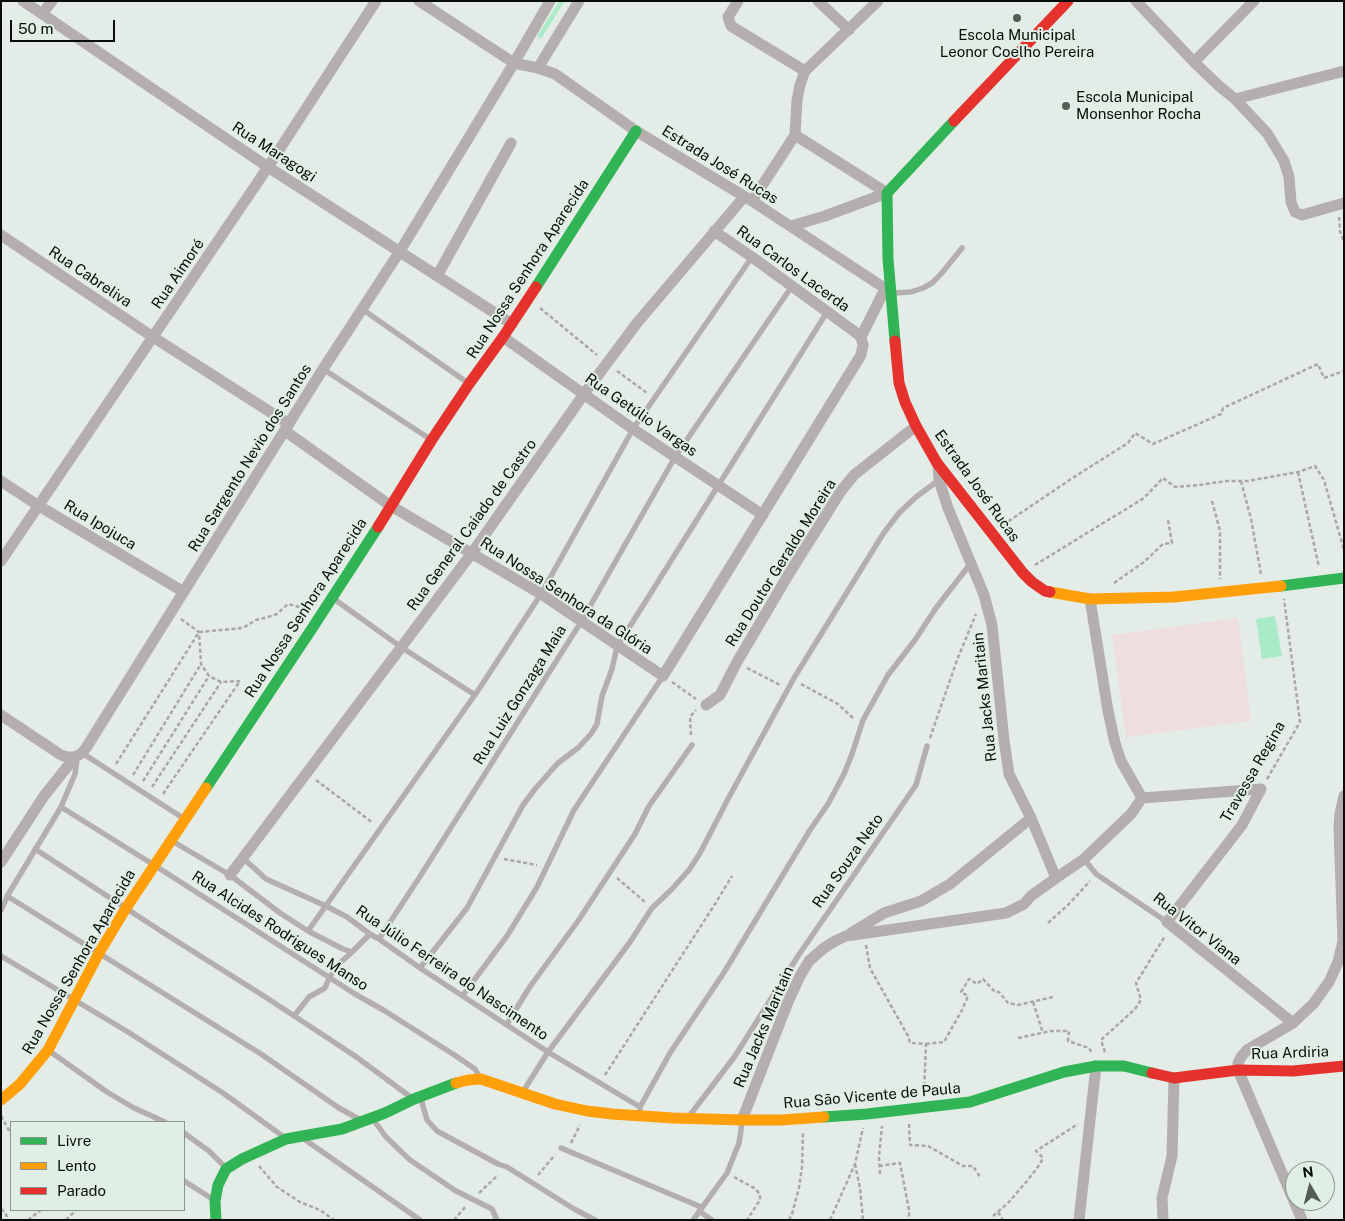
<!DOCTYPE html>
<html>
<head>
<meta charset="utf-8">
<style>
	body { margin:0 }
	#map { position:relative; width:1345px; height:1221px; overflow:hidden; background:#e4ece7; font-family:"Public Sans",sans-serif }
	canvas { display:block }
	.frame { position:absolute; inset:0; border:2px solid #080d0a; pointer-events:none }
	.legend { position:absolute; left:10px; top:1121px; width:175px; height:90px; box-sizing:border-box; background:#e0efe6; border:1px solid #8a958e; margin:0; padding:6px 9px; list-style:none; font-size:15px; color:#080d0a }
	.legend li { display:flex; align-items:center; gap:10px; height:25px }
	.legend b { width:25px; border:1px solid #8a958e }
	.north { position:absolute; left:1285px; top:1161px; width:50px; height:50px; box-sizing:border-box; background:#e0efe6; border:1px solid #8a958e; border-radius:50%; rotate:352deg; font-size:14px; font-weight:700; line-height:20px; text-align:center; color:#080d0a }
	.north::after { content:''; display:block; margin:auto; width:18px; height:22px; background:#555b57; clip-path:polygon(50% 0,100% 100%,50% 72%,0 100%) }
	.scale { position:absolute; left:10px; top:20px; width:105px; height:22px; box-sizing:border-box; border:2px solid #080d0a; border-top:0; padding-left:6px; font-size:15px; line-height:18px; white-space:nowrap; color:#080d0a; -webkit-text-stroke:4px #e0efe6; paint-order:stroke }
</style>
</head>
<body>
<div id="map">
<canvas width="1345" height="1221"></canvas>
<div class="frame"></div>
<ul class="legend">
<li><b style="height:6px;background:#30b455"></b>Livre</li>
<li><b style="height:6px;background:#ff9f0a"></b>Lento</li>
<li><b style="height:6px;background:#e5322d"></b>Parado</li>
</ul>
<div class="north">N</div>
<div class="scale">50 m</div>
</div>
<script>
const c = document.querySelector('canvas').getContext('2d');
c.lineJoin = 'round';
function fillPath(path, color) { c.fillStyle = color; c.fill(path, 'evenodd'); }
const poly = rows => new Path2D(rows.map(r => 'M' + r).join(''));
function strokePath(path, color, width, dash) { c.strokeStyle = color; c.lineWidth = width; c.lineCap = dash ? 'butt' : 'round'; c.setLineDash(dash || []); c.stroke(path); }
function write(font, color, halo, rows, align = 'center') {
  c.font = font + ' "Public Sans",sans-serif'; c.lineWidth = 4; c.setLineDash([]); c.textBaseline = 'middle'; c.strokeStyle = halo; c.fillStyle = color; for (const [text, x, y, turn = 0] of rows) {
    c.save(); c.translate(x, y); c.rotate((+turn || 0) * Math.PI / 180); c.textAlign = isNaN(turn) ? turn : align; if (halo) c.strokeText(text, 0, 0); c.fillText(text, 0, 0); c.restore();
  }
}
const green = poly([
	[1238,618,1251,721,1126,737,1112,635]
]);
const water = poly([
	[1275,616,1282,656,1262,659,1256,619]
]);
const stream = poly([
	[540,36,562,1]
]);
const path = poly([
	[1339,217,1340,231,1344,242],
	[540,308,597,355],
	[617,371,647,393],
	[1298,472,1319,567],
	[1241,481,1251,519,1261,574],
	[1212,501,1220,531,1220,579],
	[1003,525,1071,479,1128,443,1135,433,1153,444,1221,414,1223,408,1318,364,1324,378,1344,371],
	[1035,565,1144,498,1163,478,1175,487,1199,485,1227,481,1248,481,1298,472,1315,466,1324,480,1344,550],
	[1114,583,1144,562,1163,544,1172,543,1168,520],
	[181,619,199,632,201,664,209,676,221,682,240,681],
	[747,668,780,685],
	[672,682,696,699],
	[801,684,838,704,854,719],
	[691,735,690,717,696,710],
	[930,738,957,660,976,614],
	[116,764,199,632,243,628,256,620,268,617,277,614,288,604,307,609],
	[133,775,201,664],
	[1267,779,1300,722,1284,599],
	[316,780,373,823],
	[143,781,209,676],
	[152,787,221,682],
	[163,794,240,681],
	[504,859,537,865],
	[617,878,645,902],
	[1048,923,1069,904,1090,881],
	[866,945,870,968,908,1036,910,1043,926,1044,924,1093],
	[1033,1002,1043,1033],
	[1018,1038,1051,1031,1069,1031,1068,1041,1089,1048,1091,1052],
	[926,1044,944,1042,962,1010,968,996,961,992,969,979,977,984,983,979,995,992,999,992,1008,1003,1018,1005,1053,997],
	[1105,1052,1101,1040,1135,1009,1141,1000,1136,983,1165,936],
	[605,1075,715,904,732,876],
	[1,1116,11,1134],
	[909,1124,910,1145,928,1146,963,1166,973,1166,980,1177],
	[571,1143,580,1125],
	[855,1164,860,1188,863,1220],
	[259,1166,277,1187,300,1202,320,1210,334,1220],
	[879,1166,900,1163,909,1210,909,1220],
	[880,1174,879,1157,882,1126],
	[538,1175,555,1155],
	[734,1177,754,1188,760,1194,760,1200,747,1220],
	[479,1193,498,1175],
	[1,1209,5,1212,8,1220],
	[998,1212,1003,1220],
	[993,1216,1008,1203,1027,1181,1040,1164,1043,1158,1036,1151,1078,1124],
	[28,1220,41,1210],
	[66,1220,76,1210],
	[454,1220,466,1206],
	[789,1220,792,1214,799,1188,802,1167,803,1132],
	[830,1220,855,1164,863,1128]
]);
const lane = poly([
	[893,293,911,292,923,288,932,283,941,274,962,248],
	[362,309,468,383],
	[323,369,430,439],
	[334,599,401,647,475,695],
	[82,753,183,818],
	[61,807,154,865,355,994,385,1011,456,1056,475,1069,479,1076],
	[172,841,230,875,280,913,308,931,343,949,352,952],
	[35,849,167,935,267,998,355,1056,412,1098],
	[243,858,266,879,326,906,347,917,370,934,379,939,420,968,548,1052,640,1107,640,1111],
	[1084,859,1096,874,1167,922],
	[7,896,261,1054,339,1108,359,1119],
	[1,910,9,893,61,807,75,774,77,759],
	[308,931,479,689,541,594,633,429,752,257],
	[379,939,419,878,581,622,675,457,792,286],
	[1,956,128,1032,223,1093,284,1137],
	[420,968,467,908,523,805,535,789,558,763,578,748,591,734,597,724,602,696,612,669,617,647,827,312],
	[463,995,507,936,537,887,574,810,663,676],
	[294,1016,309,997,325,988,329,978,339,964,352,952,370,934],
	[507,1024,529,988,578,921,635,834,649,806,692,745],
	[48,1050,107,1092,134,1108,165,1122],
	[524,1090,548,1052,630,942,652,908,671,890,689,870,700,853,728,799,794,678,883,534,899,513,916,497,939,480],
	[421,1099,427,1120,437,1131,498,1164,507,1167,574,1209,595,1220],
	[640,1107,670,1053,723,974,810,830,828,804,844,774,852,754,863,720,888,675,915,640,936,608,971,563],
	[690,1115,735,1056,798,956,916,785,927,746],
	[373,1119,386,1137,410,1160,456,1191,492,1209,497,1220],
	[184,1133,209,1151,225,1167],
	[304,1139,420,1220],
	[561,1148,701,1207],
	[184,1181,214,1200],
	[699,1211,712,1220],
	[693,1220,727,1173,739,1143,742,1123]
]);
const street = poly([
	[23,1,268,167,512,324],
	[419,1,514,63,538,68,555,74,636,131,752,201,892,293],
	[738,1,728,17,731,26,805,71],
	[818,1,849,30],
	[1136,1,1194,62,1218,85,1235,99,1267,133,1284,161,1289,177,1291,202,1295,212,1302,215,1344,203],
	[42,14,52,1],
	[1194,62,1254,1],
	[538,68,579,1],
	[1235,99,1344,71],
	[795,135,887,193],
	[752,201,795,135,797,100,800,85,805,71,878,1],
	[791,226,825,216,887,193],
	[1,235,153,337,289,424],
	[437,276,511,143],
	[503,337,633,429,763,515],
	[861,337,885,289],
	[285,431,391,506,541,594,663,676,861,355,863,345,861,337,855,332,752,257,714,231],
	[1,481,39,506,184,592],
	[1,561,268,167,376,1],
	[706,705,720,695,737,662,790,572,841,491,854,475,916,426],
	[1,715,61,755,67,757,75,757],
	[1261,789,1242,825,1167,922,1293,1023],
	[1142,798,1261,789],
	[1,862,44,796,75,757,82,753,86,748,323,369,400,251,514,63,550,1],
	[230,875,472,553,584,394,637,323,744,197],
	[1056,878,1084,859,1131,814,1142,798,1121,761,1115,743,1108,711,1090,599],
	[851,933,884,913,921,901,950,884,1031,818],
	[742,1120,788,1002,800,976,809,961,824,948,835,941,846,936,1006,913,1024,904,1031,896,1056,878,1031,818,1009,774,1004,740,992,625,984,595,948,508,939,480,938,464],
	[1079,1220,1096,1066],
	[1163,1220,1162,1198,1172,1156,1174,1078],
	[1302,1220,1238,1070,1238,1063,1241,1057,1247,1050,1293,1023,1314,1003,1329,982,1338,962,1343,941,1339,828,1340,814,1344,796]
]);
const fast = poly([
	[536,287,636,131],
	[895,341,888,259,887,193,954,121],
	[1281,586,1344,578],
	[206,788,313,627,378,527],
	[824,1117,867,1114,970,1102,1064,1072,1096,1066,1124,1066,1152,1073],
	[216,1220,215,1201,218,1185,226,1169,242,1159,286,1139,342,1129,385,1113,414,1099,456,1083]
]);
const slow = poly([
	[1050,592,1090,599,1174,597,1281,586],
	[456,1083,468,1080,481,1079,555,1104,587,1111,612,1114,673,1118,742,1120,781,1120,824,1117],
	[1,1100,20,1084,48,1050,99,953,126,908,206,788]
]);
const jam = poly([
	[954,121,1068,1],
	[895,341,899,383,905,402,916,426,937,463,1023,573,1032,582,1045,591,1050,592],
	[378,527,431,441,469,384,503,337,536,287],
	[1152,1073,1174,1078,1238,1070,1293,1071,1344,1066]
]);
const markers = [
	[1017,18,5,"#555b57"],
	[1066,106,5,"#555b57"]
];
const poiNames = [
	["Escola Municipal",1017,35],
	["Leonor Coelho Pereira",1017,52],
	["Escola Municipal",1076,97,"left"],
	["Monsenhor Rocha",1076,114,"left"]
];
const streetNames = [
	["Rua Maragogi",274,152,33],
	["Estrada José Rucas",720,165,32],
	["Rua Nossa Senhora Aparecida",528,269,-57],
	["Rua Carlos Lacerda",793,269,36],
	["Rua Aimoré",178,274,-56],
	["Rua Cabreliva",90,277,34],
	["Rua Getúlio Vargas",641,415,35],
	["Rua Sargento Nevio dos Santos",250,458,-58],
	["Estrada José Rucas",977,486,54],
	["Rua Ipojuca",100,525,31],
	["Rua General Caiado de Castro",472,525,-54],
	["Rua Doutor Geraldo Moreira",781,563,-58],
	["Rua Nossa Senhora da Glória",566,596,33],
	["Rua Nossa Senhora Aparecida",306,608,-57],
	["Rua Luiz Gonzaga Maia",520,695,-58],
	["Rua Jacks Maritain",985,697,-96],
	["Travessa Regina",1253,772,-60],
	["Rua Souza Neto",848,861,-55],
	["Rua Vitor Viana",1197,929,38],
	["Rua Alcides Rodrigues Manso",280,931,33],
	["Rua Nossa Senhora Aparecida",79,962,-60],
	["Rua Júlio Ferreira do Nascimento",452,973,34],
	["Rua Jacks Maritain",764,1027,-67],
	["Rua Ardiria",1290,1053,-2],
	["Rua São Vicente de Paula",872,1096,-5]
];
fillPath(green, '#eededf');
fillPath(water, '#a9ebc7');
strokePath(stream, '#a9ebc7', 4.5);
strokePath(path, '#aaa7a6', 2.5, [4, 2.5]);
strokePath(lane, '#b5aeae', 5.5);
strokePath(street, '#b5aeae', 11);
strokePath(fast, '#30b455', 11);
strokePath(slow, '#ff9f0a', 11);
strokePath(jam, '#e5322d', 11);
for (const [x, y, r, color] of markers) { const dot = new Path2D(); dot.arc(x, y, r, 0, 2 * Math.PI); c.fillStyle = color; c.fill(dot); strokePath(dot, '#e0efe6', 2); }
write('15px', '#080d0a', '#e0efe6', poiNames);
write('15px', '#080d0a', '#e0efe6', streetNames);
</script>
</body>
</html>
